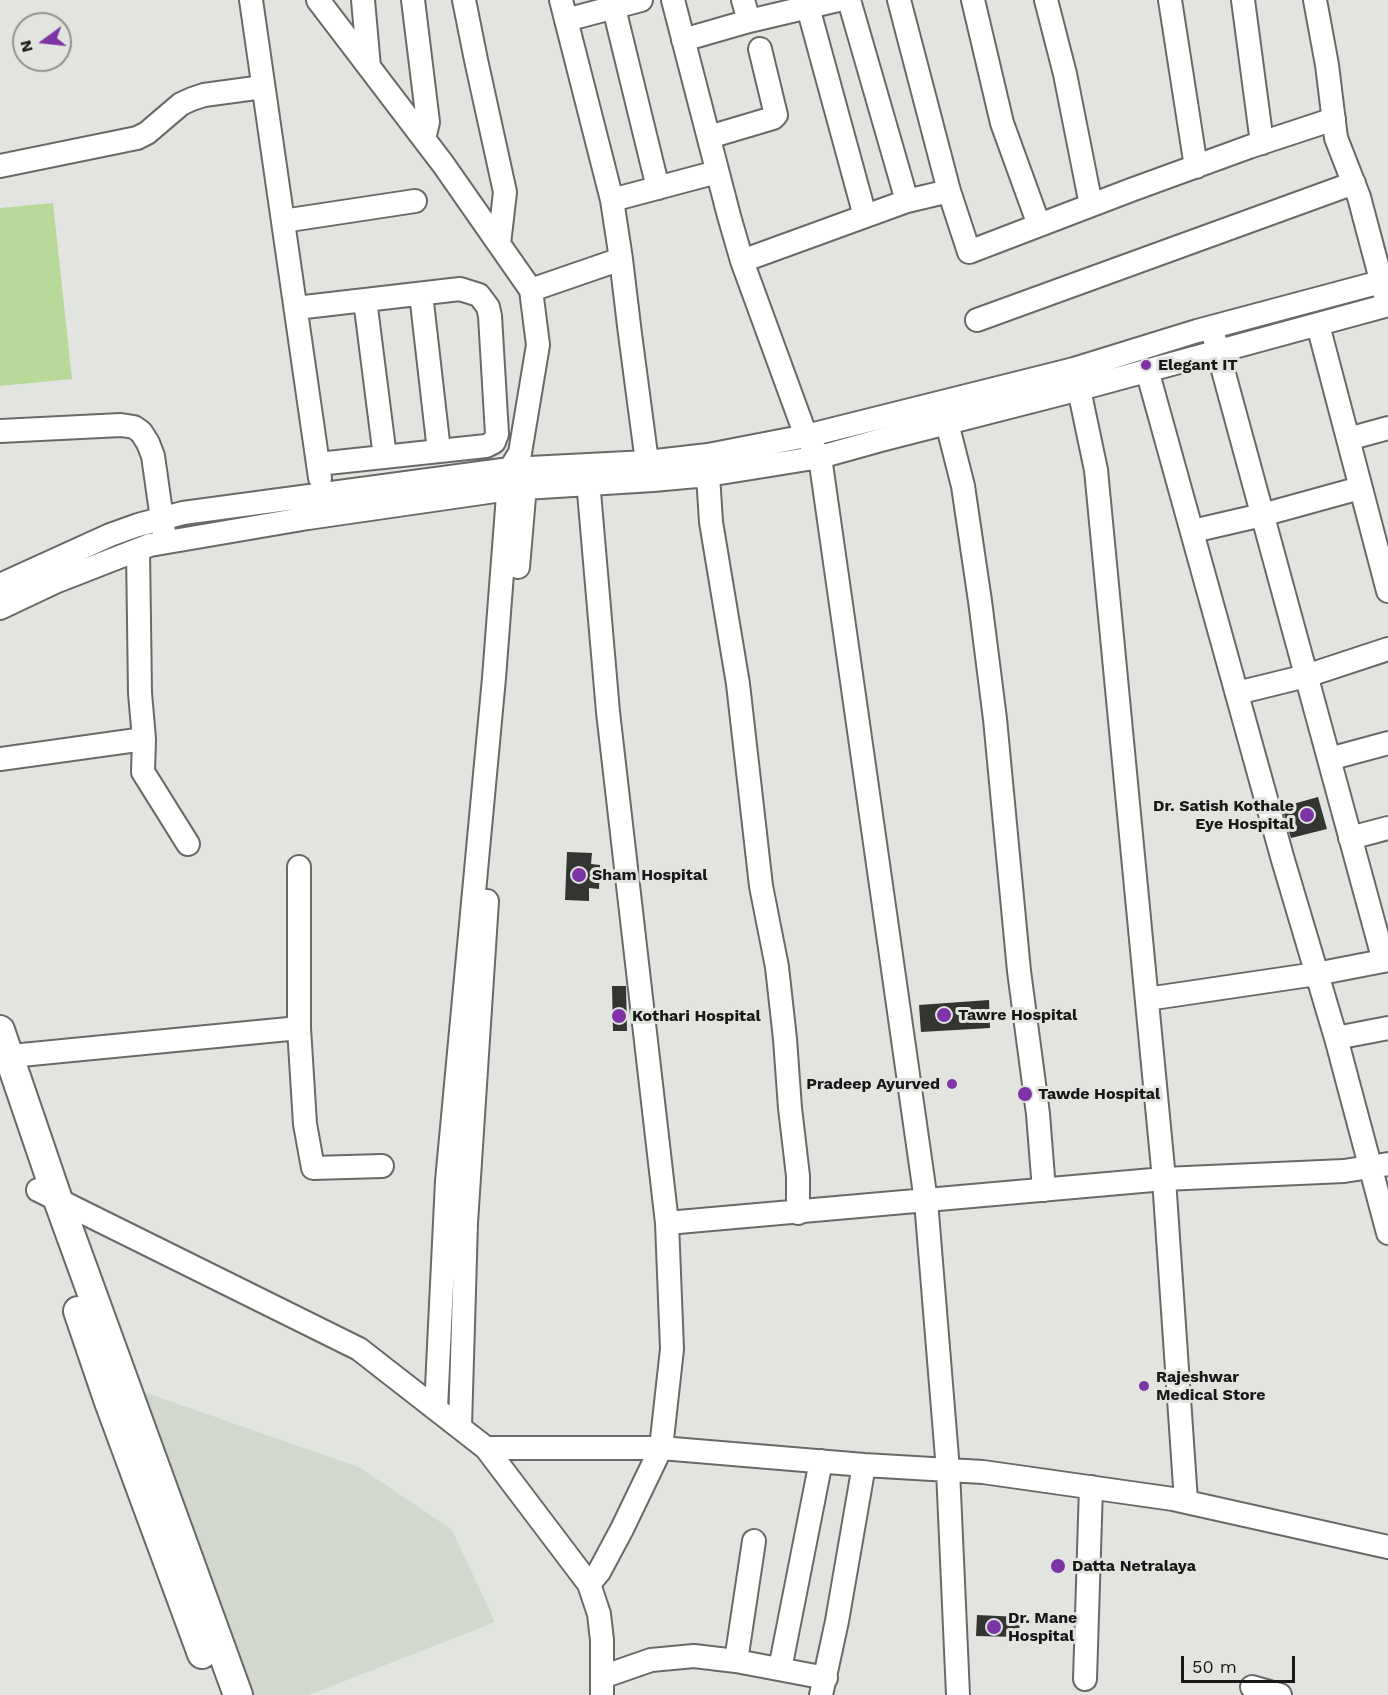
<!DOCTYPE html>
<html>
<head>
<meta charset="utf-8">
<style>
	body { margin:0 }
	#map { position:relative; width:1388px; height:1695px; overflow:hidden; background:#e2e4e0; font-family:"Work Sans",sans-serif }
	canvas { display:block }
	.north { position:absolute; left:12px; top:12px; width:60px; height:60px; box-sizing:border-box; background:#e2e4e0; border:2px solid #919290; border-radius:50%; rotate:255deg; font-size:16px; font-weight:700; line-height:24px; text-align:center; color:#171817 }
	.north::after { content:''; display:block; margin:auto; width:21px; height:27px; background:#7c34a6; clip-path:polygon(50% 0,100% 100%,50% 72%,0 100%) }
	.scale { position:absolute; left:1181px; top:1656px; width:114px; height:27px; box-sizing:border-box; border:3px solid #171817; border-top:0; padding-left:8px; font-size:18px; line-height:21px; white-space:nowrap; color:#171817; -webkit-text-stroke:4px #e2e4e0; paint-order:stroke }
</style>
</head>
<body>
<div id="map">
<canvas width="1388" height="1695"></canvas>
<div class="north">N</div>
<div class="scale">50 m</div>
</div>
<script>
const c = document.querySelector('canvas').getContext('2d');
c.lineJoin = 'round';
function fillPath(path, color) { c.fillStyle = color; c.fill(path, 'evenodd'); }
const poly = rows => new Path2D(rows.map(r => 'M' + r).join(''));
function strokePath(path, color, width, dash) { c.strokeStyle = color; c.lineWidth = width; c.lineCap = dash ? 'butt' : 'round'; c.setLineDash(dash || []); c.stroke(path); }
function write(font, color, halo, rows, align = 'center') {
  c.font = font + ' "Work Sans",sans-serif'; c.lineWidth = 6; c.setLineDash([]); c.textBaseline = 'middle'; c.strokeStyle = halo; c.fillStyle = color; for (const [text, x, y, turn = 0] of rows) {
    c.save(); c.translate(x, y); c.rotate((+turn || 0) * Math.PI / 180); c.textAlign = isNaN(turn) ? turn : align; if (halo) c.strokeText(text, 0, 0); c.fillText(text, 0, 0); c.restore();
  }
}
const built = poly([
	[138,1390,361,1468,452,1530,495,1622,309,1695,251,1695]
]);
const green = poly([
	[53,203,72,379,0,386,0,208]
]);
const building = poly([
	[1318,797,1327,829,1291,838,1282,807],
	[567,852,592,853,591,864,600,865,599,889,589,888,589,901,565,900],
	[612,986,626,986,627,1031,613,1031],
	[989,1000,990,1028,921,1032,919,1005],
	[977,1615,1020,1617,1019,1637,976,1636]
]);
const minor = poly([
	[251,0,320,478],
	[318,0,443,164,531,290,538,345,520,453,510,469,494,678,447,1181,436,1408],
	[363,0,369,67],
	[413,0,428,122,424,139],
	[464,0,476,60,505,192,499,244],
	[561,0,612,200,621,259,630,334,647,462],
	[612,0,658,188],
	[673,0,729,216,742,261,806,436,820,457,926,1201,948,1470,958,1695],
	[743,0,749,21],
	[806,0,865,216],
	[849,0,907,201],
	[899,0,949,191,969,252,1131,190,1249,147,1334,119],
	[973,0,1002,123,1039,225],
	[1046,0,1065,74,1091,205],
	[1170,0,1196,167],
	[1243,0,1262,143],
	[1315,0,1327,65,1336,138,1359,197,1385,295],
	[566,20,641,0],
	[683,40,749,21,838,0],
	[709,137,773,118,776,115,760,49],
	[0,166,137,138,147,133,181,104,192,99,204,95,263,87],
	[612,200,717,172],
	[283,221,415,201],
	[742,261,907,201,949,191],
	[531,290,621,259],
	[421,294,439,451],
	[365,300,385,457],
	[296,308,460,289,479,295,488,307,490,316,497,434,494,442,486,446,318,464],
	[977,320,1354,183],
	[1318,325,1388,591],
	[1214,337,1384,961],
	[1147,370,1283,860,1336,1038,1388,1233],
	[1076,375,1096,470,1164,1179,1186,1501],
	[947,423,963,486,980,601,995,719,1019,971,1038,1114,1044,1190],
	[0,431,121,425,134,427,141,432,148,443,153,456,164,533],
	[1348,439,1388,428],
	[587,469,608,712,667,1223,672,1349,661,1448,622,1529,599,1572,589,1584],
	[708,475,711,522,738,684,761,886,777,967,785,1039,790,1108,798,1176,798,1213],
	[1193,531,1262,515,1360,488],
	[138,550,140,693,144,739,143,772,188,844],
	[518,567,526,474],
	[0,585,110,535,138,525,183,513,510,469,647,462,708,455,806,436,1074,369,1197,331,1388,280],
	[0,608,55,582,150,545,308,518,509,489,653,480,708,475,820,457,881,440,1080,389,1388,305],
	[1237,693,1306,676,1388,649],
	[0,759,144,739],
	[1329,759,1388,743],
	[1350,838,1388,828],
	[299,867,299,1028,305,1124,313,1168,382,1166],
	[1147,999,1316,974,1388,960],
	[1336,1038,1388,1028],
	[0,1057,299,1028],
	[38,1190,359,1349,486,1448,589,1584,599,1614,602,1640,602,1695],
	[667,1223,1164,1179,1344,1171,1388,1164],
	[460,1426,466,1223,487,901],
	[486,1448,661,1448,864,1465,983,1472,1173,1499,1388,1547],
	[736,1661,754,1541],
	[780,1669,821,1461],
	[602,1677,651,1660,694,1656,736,1661,826,1678],
	[1085,1679,1091,1487],
	[1252,1687,1280,1695],
	[821,1695,837,1621,864,1465]
]);
const major = poly([
	[0,1030,58,1200,238,1695],
	[78,1311,109,1402,202,1654]
]);
const markers = [
	[1146,365,6,"#7c34a6"],
	[1307,815,8,"#7c34a6"],
	[579,875,8,"#7c34a6"],
	[944,1015,8,"#7c34a6"],
	[619,1016,8,"#7c34a6"],
	[952,1084,6,"#7c34a6"],
	[1025,1094,8,"#7c34a6"],
	[1144,1386,6,"#7c34a6"],
	[1058,1566,8,"#7c34a6"],
	[994,1627,8,"#7c34a6"]
];
const poiNames = [
	["Elegant IT",1158,365],
	["Dr. Satish Kothale",1294,806,"right"],
	["Eye Hospital",1294,824,"right"],
	["Sham Hospital",592,875],
	["Tawre Hospital",958,1015],
	["Kothari Hospital",632,1016],
	["Pradeep Ayurved",940,1084,"right"],
	["Tawde Hospital",1038,1094],
	["Rajeshwar",1156,1377],
	["Medical Store",1156,1395],
	["Datta Netralaya",1072,1566],
	["Dr. Mane",1008,1618],
	["Hospital",1008,1636]
];
fillPath(built, '#d2d8ce');
fillPath(green, '#b8d99a');
fillPath(building, '#333532');
strokePath(minor, '#696a68', 26);
strokePath(major, '#696a68', 32);
strokePath(minor, '#fff', 22);
strokePath(major, '#fff', 28);
for (const [x, y, r, color] of markers) { const dot = new Path2D(); dot.arc(x, y, r, 0, 2 * Math.PI); c.fillStyle = color; c.fill(dot); strokePath(dot, '#e2e4e0', 2); }
write('bold 16px', '#171817', '#e2e4e0', poiNames, 'left');
</script>
</body>
</html>
